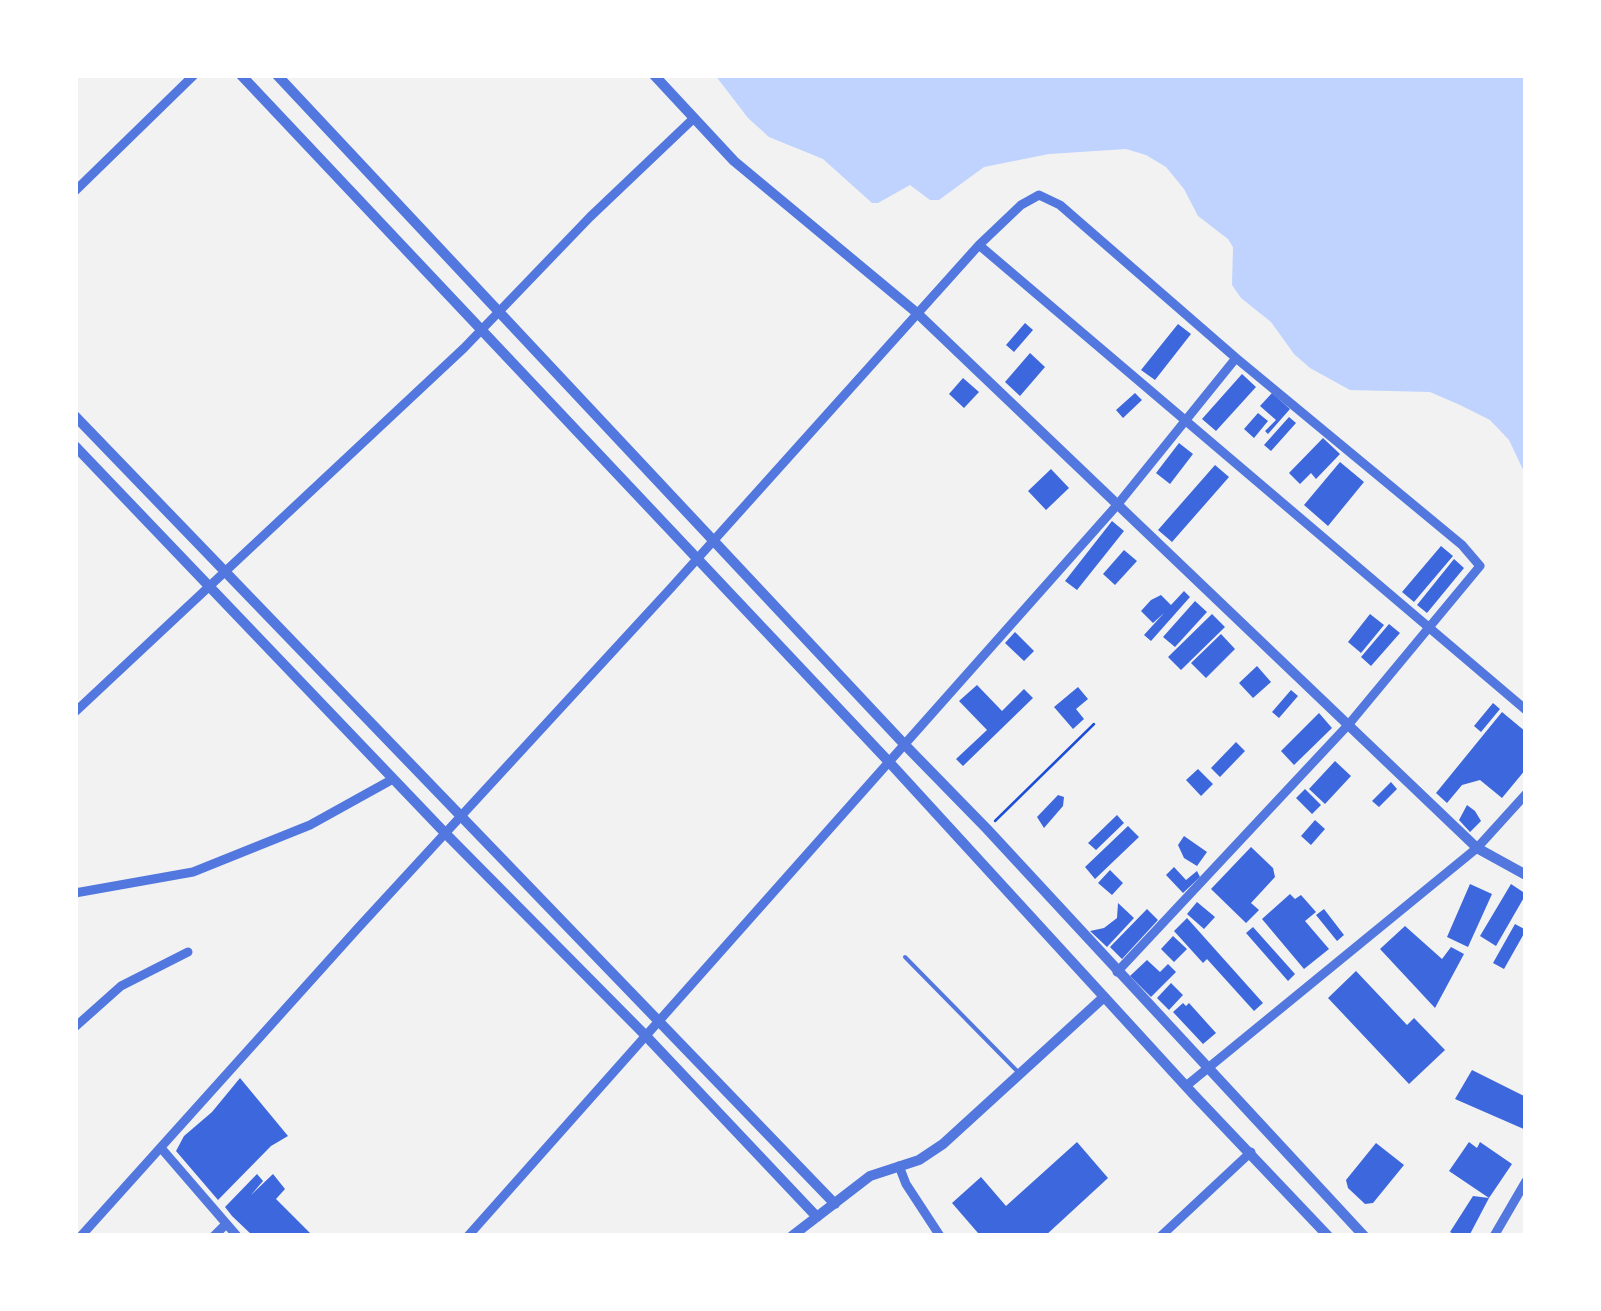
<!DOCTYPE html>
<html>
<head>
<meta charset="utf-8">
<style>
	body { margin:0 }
	#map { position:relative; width:1601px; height:1311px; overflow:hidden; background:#f2f2f2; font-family:"Open Sans",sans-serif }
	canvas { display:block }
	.frame { position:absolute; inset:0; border:78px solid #fff; pointer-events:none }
</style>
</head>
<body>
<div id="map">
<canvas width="1601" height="1311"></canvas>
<div class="frame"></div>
</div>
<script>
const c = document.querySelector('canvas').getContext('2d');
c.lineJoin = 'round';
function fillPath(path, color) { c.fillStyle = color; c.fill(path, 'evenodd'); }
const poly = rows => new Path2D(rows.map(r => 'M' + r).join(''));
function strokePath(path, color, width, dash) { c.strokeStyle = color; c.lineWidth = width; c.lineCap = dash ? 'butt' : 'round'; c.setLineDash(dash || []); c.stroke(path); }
const water = poly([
	[715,75,1526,75,1526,476,1509,440,1490,420,1460,405,1430,392,1350,390,1310,368,1294,354,1271,322,1241,298,1232,285,1233,247,1228,239,1198,216,1184,189,1166,167,1146,155,1126,149,1049,154,984,167,939,200,930,200,910,185,878,203,872,203,823,159,769,137,748,118]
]);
const building = poly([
	[1025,323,1033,330,1014,352,1006,345],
	[1178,324,1191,334,1155,380,1141,370],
	[1030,353,1045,367,1020,396,1005,382],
	[1242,374,1256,387,1216,431,1202,419],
	[963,378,979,392,964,408,949,394],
	[1135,393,1142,400,1123,418,1116,410],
	[1272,393,1290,409,1268,434,1265,431,1276,420,1260,406],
	[1258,413,1268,421,1254,438,1244,429],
	[1289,417,1296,423,1271,451,1264,445],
	[1323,438,1340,454,1316,479,1311,473,1300,484,1289,473],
	[1179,443,1193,454,1170,484,1156,473],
	[1340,462,1364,482,1328,526,1304,505],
	[1215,465,1229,477,1172,542,1158,530],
	[1051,469,1069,488,1046,510,1028,491],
	[1112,521,1124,531,1077,590,1065,581],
	[1441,546,1453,556,1414,602,1402,592],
	[1124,550,1137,561,1115,585,1103,574],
	[1454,559,1464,568,1427,613,1417,605],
	[1184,591,1190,597,1151,641,1144,635,1164,613,1153,623,1141,611,1151,600,1161,595,1171,605],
	[1195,601,1207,612,1175,647,1163,637],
	[1212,614,1225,627,1181,670,1168,657],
	[1370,614,1384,625,1361,653,1348,642],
	[1389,624,1400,633,1371,666,1361,657],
	[1015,632,1034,651,1024,661,1005,643],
	[1221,634,1235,649,1206,678,1191,663],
	[1257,666,1271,682,1253,698,1239,683],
	[977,685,1002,711,1024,689,1033,698,963,766,956,759,987,730,959,701],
	[1078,687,1088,699,1076,709,1084,719,1073,729,1054,707],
	[1291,690,1298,696,1279,718,1272,712],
	[1493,703,1500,709,1481,732,1474,726],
	[1502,712,1526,732,1526,769,1502,798,1480,780,1462,785,1447,803,1436,793],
	[1319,713,1332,728,1294,765,1281,751],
	[1236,742,1245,751,1220,777,1211,768],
	[1335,761,1351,776,1325,804,1309,789],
	[1198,769,1213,784,1201,796,1186,780],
	[1391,782,1397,789,1379,807,1372,801],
	[1305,789,1321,805,1312,814,1296,798],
	[1058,795,1064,797,1063,806,1044,828,1037,817],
	[1467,805,1475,811,1481,821,1470,832,1459,820],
	[1117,815,1124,823,1096,850,1088,843],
	[1315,820,1325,829,1311,845,1301,836],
	[1128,826,1139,837,1095,879,1085,867],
	[1184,836,1207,852,1197,866,1184,858,1178,845],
	[1251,847,1273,868,1275,877,1251,903,1259,910,1246,923,1211,889],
	[1174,867,1186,880,1197,871,1200,877,1183,893,1166,875],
	[1110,870,1123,883,1112,895,1098,883],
	[1470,884,1492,894,1468,947,1447,937],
	[1511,884,1526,894,1496,946,1480,936],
	[1290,894,1295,899,1301,895,1316,912,1305,921,1329,949,1304,969,1262,919],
	[1197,902,1215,917,1204,929,1187,914],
	[1118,903,1134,918,1107,947,1090,931,1104,928,1117,918],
	[1147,909,1158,920,1122,959,1110,947],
	[1324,909,1344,935,1337,941,1316,915],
	[1187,918,1263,1003,1254,1011,1207,959,1203,963,1174,931],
	[1515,924,1526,930,1504,969,1493,963],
	[1405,926,1442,959,1451,947,1464,954,1435,1008,1380,949],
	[1253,927,1295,974,1288,981,1246,933],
	[1173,936,1187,949,1174,962,1161,949],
	[1147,960,1160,972,1168,964,1176,972,1151,997,1130,976],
	[1356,971,1407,1025,1414,1018,1445,1050,1409,1084,1328,998],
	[1171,983,1183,995,1169,1010,1157,998],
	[1183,1003,1186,1006,1189,1003,1216,1033,1203,1044,1173,1012],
	[1472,1070,1526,1097,1526,1130,1455,1099],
	[240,1078,288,1136,271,1146,218,1200,176,1151,184,1136,212,1112],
	[1077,1142,1108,1178,1045,1236,975,1236,978,1233,952,1203,981,1177,1006,1206],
	[1469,1142,1477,1148,1480,1142,1512,1164,1489,1198,1449,1171],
	[1376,1143,1404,1165,1373,1203,1365,1204,1348,1188,1346,1180],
	[257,1174,263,1181,251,1195,273,1174,285,1189,276,1199,313,1236,253,1236,232,1216,225,1207],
	[1473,1196,1489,1198,1469,1236,1457,1236,1450,1232]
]);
const path = poly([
	[995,821,1094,724]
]);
const service = poly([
	[905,957,1020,1074]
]);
const minor = poly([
	[75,191,194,75],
	[979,245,1526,710],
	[75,712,464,348,590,217,693,119],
	[75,893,193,872,310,825,393,779],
	[75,1027,121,986,188,952],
	[1186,1086,1477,848,1526,794],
	[161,1148,237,1236],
	[899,1166,906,1184,940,1236],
	[81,1236,358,928,671,588,979,245,1021,205,1039,195,1060,205,1236,358,1462,545,1480,566,1349,724,1117,972],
	[214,1236,226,1224],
	[468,1236,1118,504,1236,358],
	[1161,1236,1251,1152],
	[1494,1236,1526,1181]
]);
const tertiary = poly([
	[241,75,890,763,1194,1095,1328,1236],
	[277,75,905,745,987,829,1364,1236],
	[654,75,734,161,917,313,1477,848,1526,875],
	[75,416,835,1204],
	[75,446,446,834,646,1036,817,1217],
	[792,1236,870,1176,919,1160,943,1144,1104,997]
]);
fillPath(water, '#bfd3fe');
fillPath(building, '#3d67dc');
strokePath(path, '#1d4ed8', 2.5);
strokePath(service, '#5277de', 4);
strokePath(minor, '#5277de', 9);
strokePath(tertiary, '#5277de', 10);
</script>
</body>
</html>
